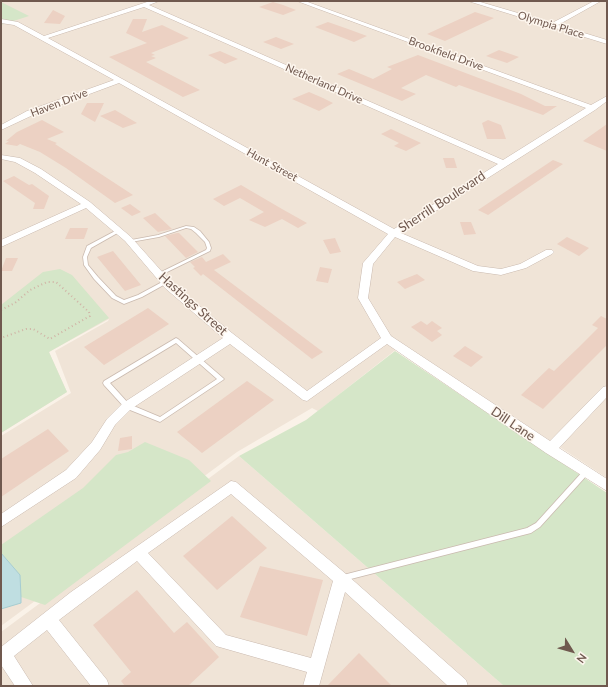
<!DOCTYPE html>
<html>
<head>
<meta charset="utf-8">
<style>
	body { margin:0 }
	#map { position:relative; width:608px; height:687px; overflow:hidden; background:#faf2e8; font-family:Lato,sans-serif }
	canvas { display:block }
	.frame { position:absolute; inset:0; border:2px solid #70594f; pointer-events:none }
	.north { position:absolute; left:552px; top:631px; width:40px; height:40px; -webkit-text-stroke:3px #fdf6ee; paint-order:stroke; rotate:127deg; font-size:11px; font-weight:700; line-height:16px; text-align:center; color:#70594f }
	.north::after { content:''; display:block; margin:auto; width:14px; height:18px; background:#70594f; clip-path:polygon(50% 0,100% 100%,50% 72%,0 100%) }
</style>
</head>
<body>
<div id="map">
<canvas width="608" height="687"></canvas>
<div class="frame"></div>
<div class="north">N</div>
</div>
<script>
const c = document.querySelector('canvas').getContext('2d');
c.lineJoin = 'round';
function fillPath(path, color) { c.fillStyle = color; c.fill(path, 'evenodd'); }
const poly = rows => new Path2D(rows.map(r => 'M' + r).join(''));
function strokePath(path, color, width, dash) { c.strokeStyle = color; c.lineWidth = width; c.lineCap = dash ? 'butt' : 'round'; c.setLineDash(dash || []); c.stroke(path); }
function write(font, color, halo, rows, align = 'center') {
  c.font = font + ' Lato,sans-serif'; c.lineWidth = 3; c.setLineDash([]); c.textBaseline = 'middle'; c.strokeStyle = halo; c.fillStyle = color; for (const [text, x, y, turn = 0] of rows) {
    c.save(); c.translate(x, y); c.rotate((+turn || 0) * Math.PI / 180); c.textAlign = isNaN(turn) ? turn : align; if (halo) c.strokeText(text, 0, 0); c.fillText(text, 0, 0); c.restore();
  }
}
const residential = poly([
	[1,1,607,1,607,478,403,344,318,411,312,408,237,452,1,626,1,436,71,393,55,351,108,321,109,319,49,352,67,392,1,433],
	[239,456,504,686,1,686,1,632]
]);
const green = poly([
	[1,2,29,16,1,25],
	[60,269,72,275,109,318,49,352,67,392,1,433,1,305,43,272],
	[395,351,607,493,607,686,504,686,239,456,306,420],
	[145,442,189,460,211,481,45,605,21,597,20,575,1,553,1,545,83,488,116,455,128,452]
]);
const water = poly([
	[1,553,20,575,21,597,21,603,1,609,1,553]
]);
const building = poly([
	[273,2,283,5,296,10,283,15,259,7],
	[53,10,65,16,60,24,44,23],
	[475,12,494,18,445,41,427,34],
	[133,19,147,19,142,32,162,25,189,38,151,53,155,55,151,56,156,58,146,62,200,90,183,97,109,57,147,43,126,33],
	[328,22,348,29,367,36,354,42,315,27],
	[276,37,294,44,281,49,263,42],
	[499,50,519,57,507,63,486,56],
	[220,51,238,59,225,64,208,55],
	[418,55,521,94,545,106,557,106,543,115,459,85,456,87,426,75,401,88,416,94,402,101,337,74,349,69,373,79,392,69,387,67],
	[309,92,323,98,333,103,319,111,292,99],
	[87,103,104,103,95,122,81,114],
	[115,110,137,123,123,128,100,116],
	[42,120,64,132,47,139,57,143,55,144,133,195,115,203,66,168,40,152,20,144,17,146,5,144,9,141,6,141,17,132],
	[488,120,501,125,506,139,487,139,482,123],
	[607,124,607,151,583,141],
	[391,129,421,143,406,151,394,146,399,143,381,134],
	[443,158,454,158,457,168,446,168],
	[553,160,563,164,488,215,478,210],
	[14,176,29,185,32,184,49,196,44,209,33,209,35,203,3,181],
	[241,185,282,209,307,223,298,228,282,219,265,227,249,220,264,212,240,198,224,206,213,199],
	[130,204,141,212,132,216,121,208],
	[155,213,172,229,158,232,143,218],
	[460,222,471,222,476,234,464,235],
	[70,228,88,228,84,239,65,239],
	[177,233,179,233,198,252,186,258,165,236],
	[567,237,589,248,579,256,557,244],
	[335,238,341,252,330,254,323,240],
	[113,251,141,285,125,291,97,257],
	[223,254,231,262,214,270,323,352,312,359,203,274,201,276,193,268,195,267,190,262,202,257,206,262],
	[6,258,18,258,12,271,1,271],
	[320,267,332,269,328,283,316,281],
	[417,274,425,280,405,289,397,282],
	[148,308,169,324,104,365,84,347],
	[601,316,607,319,607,345,543,409,521,395,549,368,554,371,578,348,598,328,592,325],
	[421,321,427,325,432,321,442,328,437,331,442,335,432,342,411,327],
	[465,346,483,357,471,367,453,356],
	[247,381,274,400,202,453,177,432],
	[48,429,69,451,1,497,1,459],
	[132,436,132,449,118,451,120,438],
	[232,516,267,548,217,590,183,556],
	[260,566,323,580,307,636,240,617],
	[137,590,174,633,187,622,219,657,188,686,125,686,121,681,131,672,93,625],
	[359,653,392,686,327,686]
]);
const path = poly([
	[1,310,15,303,30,290,47,282,56,282,89,312,90,316,50,339,33,329,26,329,1,338]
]);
const service = poly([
	[186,226,194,227,200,231,209,242,211,248,210,251,161,275,159,276,157,274,206,250,207,248,205,242,196,233,191,229,186,228,159,237,131,242,129,241,131,240,158,235,186,226],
	[117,230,121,230,121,231,91,248,87,257,88,265,98,277,116,296,124,300,138,295,164,281,166,280,169,282,142,297,124,304,112,298,94,279,84,265,83,257,87,246,117,230],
	[176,338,178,339,223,378,224,379,223,380,160,422,125,408,104,385,103,383,104,381,176,338],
	[176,343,217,379,160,417,129,404,110,383,176,343],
	[586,469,588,470,589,472,588,474,540,527,531,533,343,581,340,580,339,578,340,576,343,575,527,528,536,523,584,470,586,469]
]);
const minor = poly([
	[150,1,159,1,149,5,503,160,586,108,297,1,305,1,591,105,607,96,607,101,595,110,401,233,478,266,501,269,520,264,546,250,552,250,554,252,552,254,526,268,501,275,473,271,395,237,373,264,368,298,391,336,550,441,603,387,607,386,607,397,559,448,607,479,607,491,546,453,387,344,307,401,303,400,230,344,131,409,115,425,100,450,76,478,1,527,1,514,66,470,92,442,107,419,123,403,223,338,165,288,125,241,86,208,1,247,1,240,81,204,35,173,15,162,1,159,1,155,20,158,41,169,90,202,131,237,173,284,232,333,307,391,381,338,358,298,363,263,388,234,119,83,33,115,1,130,1,125,27,111,114,80,14,25,1,23,1,19,18,22,44,36,150,1],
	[144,7,498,164,394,229,48,38,144,7],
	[468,1,477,1,552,23,594,1,601,1,558,25,607,40,607,44,468,1],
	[231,481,236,482,346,574,466,680,468,686,448,686,345,592,319,686,303,686,307,672,216,646,137,561,59,620,107,680,109,686,91,686,47,630,14,656,33,686,15,686,1,665,1,647,71,592,231,481],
	[231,494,333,581,311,658,226,635,148,553,231,494]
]);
const farStreetnames = [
	["Olympia Place",551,25,17],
	["Brookfield Drive",446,54,20],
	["Netherland Drive",324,84,24],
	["Haven Drive",59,103,-21],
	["Hunt Street",272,165,29]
];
const streetNames = [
	["Sherrill Boulevard",442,202,-33],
	["Hastings Street",193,304,42],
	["Dill Lane",513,424,34]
];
fillPath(residential, '#f0e4d7');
fillPath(green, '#d5e6c8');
fillPath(water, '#bfdee1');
strokePath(water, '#a6cdd1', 1);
fillPath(building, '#ecd1c3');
strokePath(service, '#cabaaf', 1.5);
strokePath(minor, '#cabaaf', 1);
strokePath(path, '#d0b4a6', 2, [1, 3]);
fillPath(service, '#fff');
fillPath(minor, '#fff');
write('11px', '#70594f', '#fdf6ee', farStreetnames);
write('13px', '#70594f', '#fdf6ee', streetNames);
</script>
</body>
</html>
